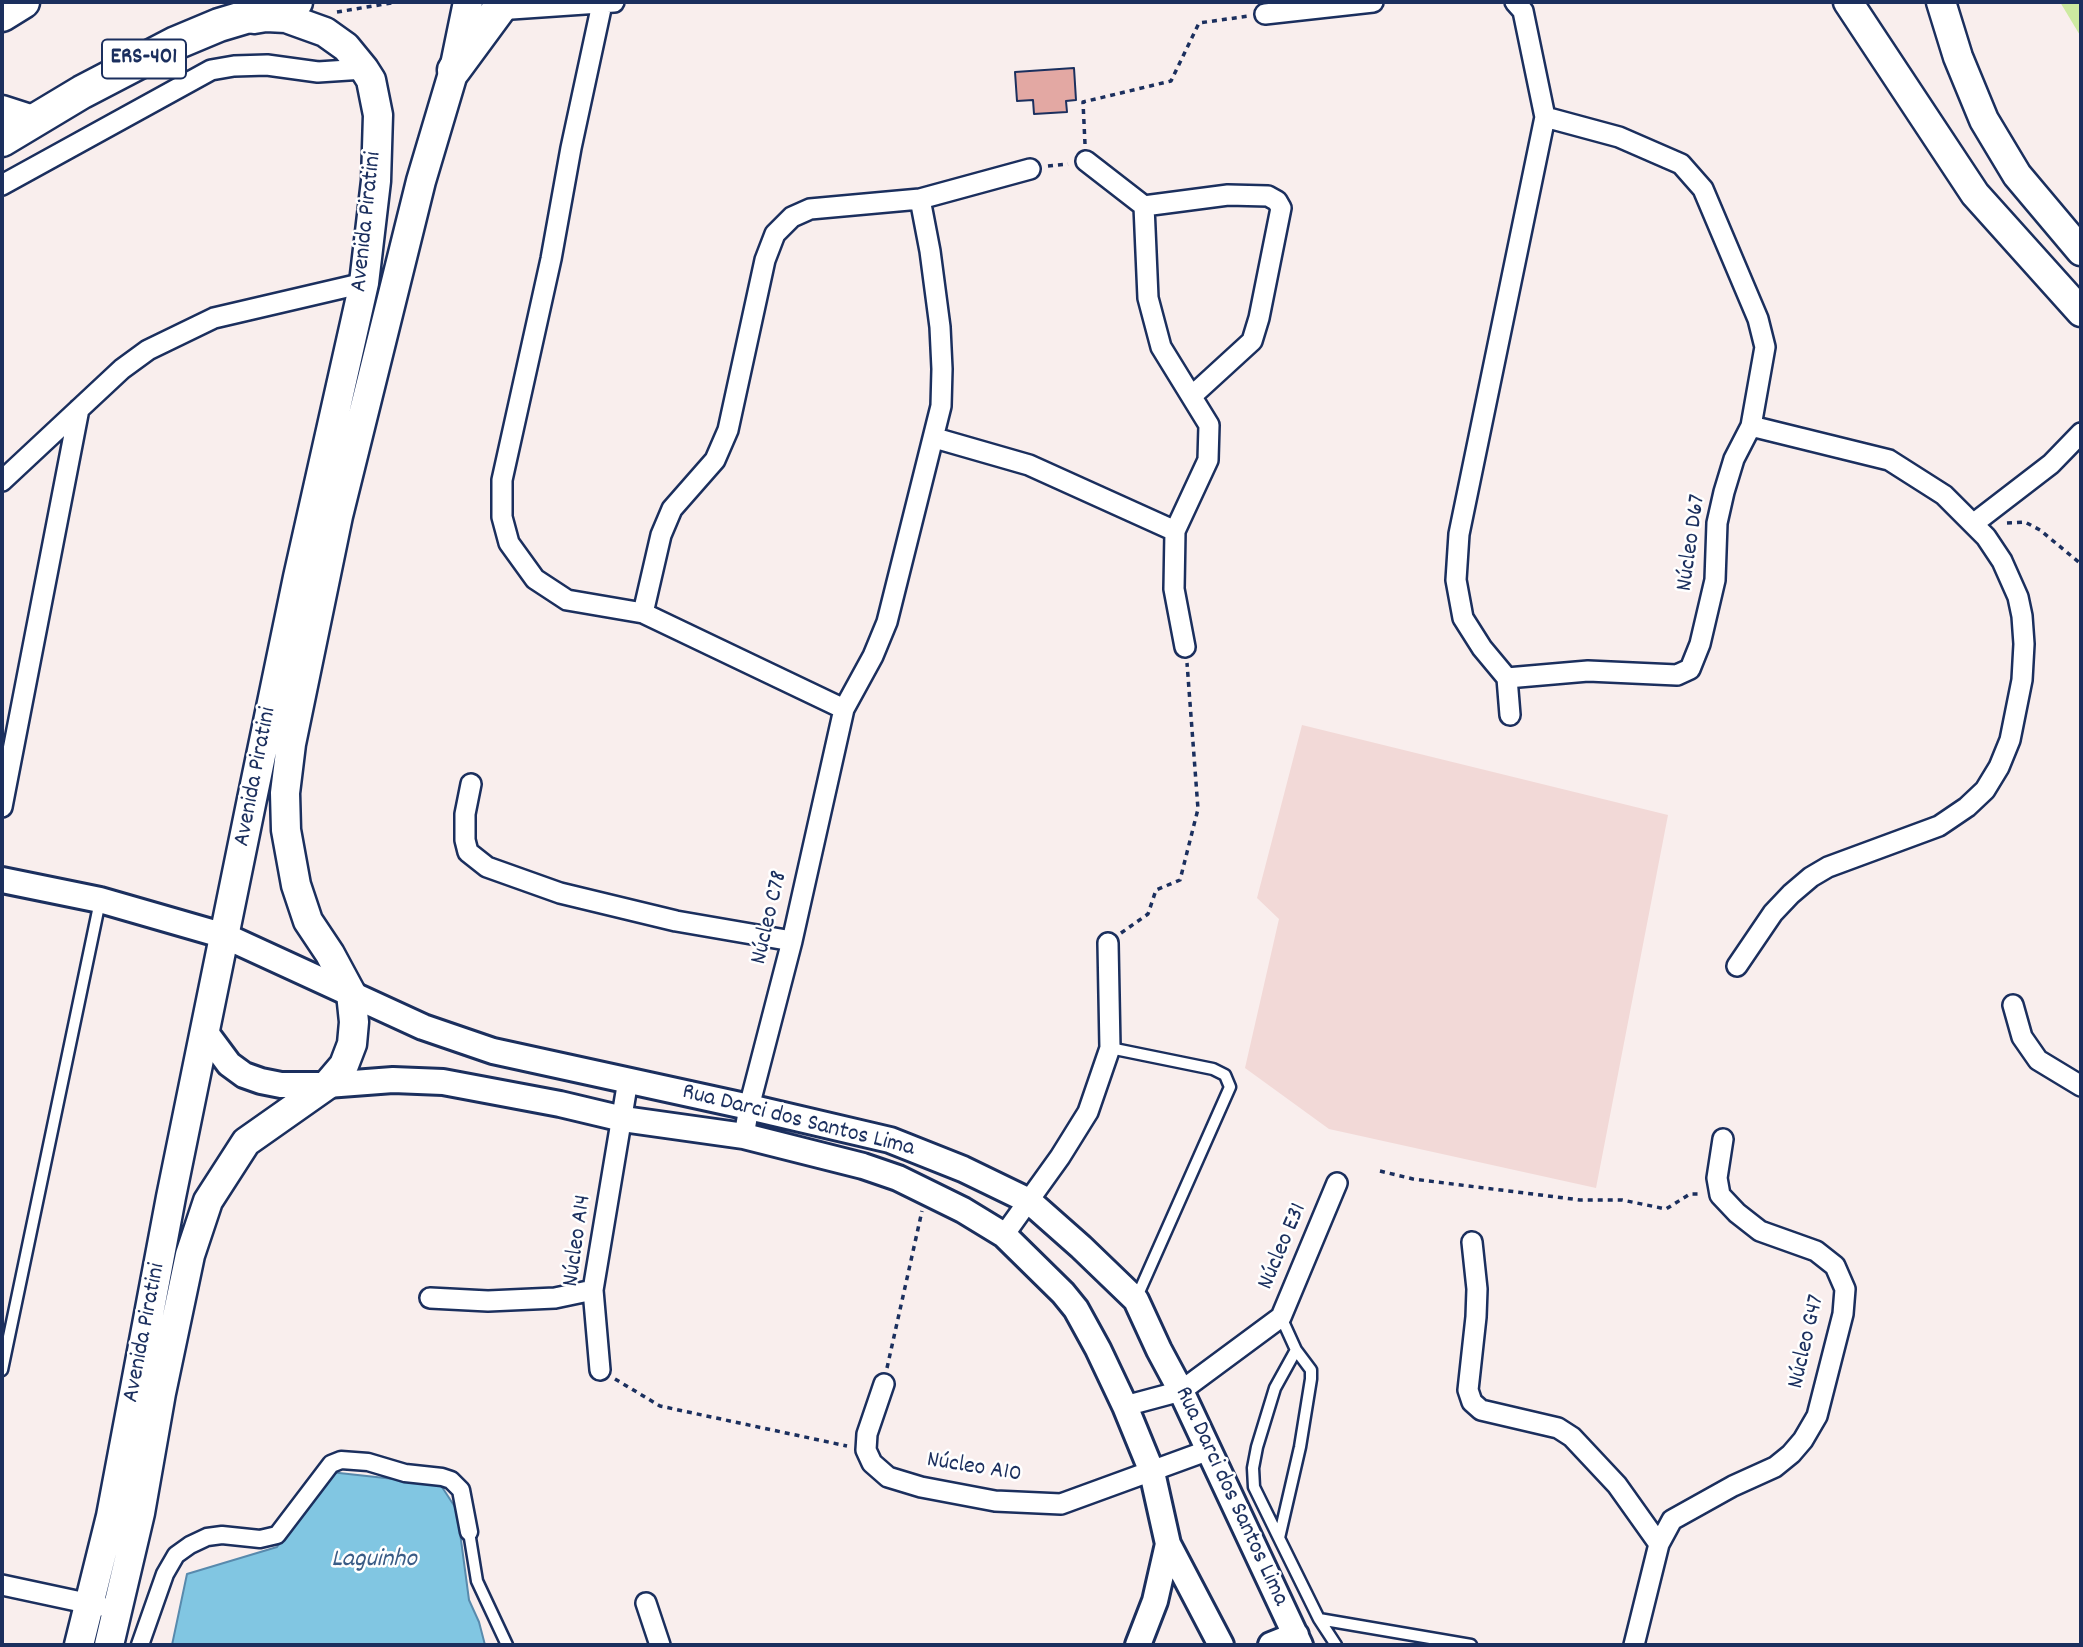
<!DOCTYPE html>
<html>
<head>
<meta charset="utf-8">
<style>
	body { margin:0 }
	#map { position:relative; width:2083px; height:1647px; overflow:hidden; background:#f9eeed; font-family:Dekko,sans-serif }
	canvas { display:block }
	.frame { position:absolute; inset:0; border:4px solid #1b2f5e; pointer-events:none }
</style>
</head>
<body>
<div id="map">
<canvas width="2083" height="1647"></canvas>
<div class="frame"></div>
</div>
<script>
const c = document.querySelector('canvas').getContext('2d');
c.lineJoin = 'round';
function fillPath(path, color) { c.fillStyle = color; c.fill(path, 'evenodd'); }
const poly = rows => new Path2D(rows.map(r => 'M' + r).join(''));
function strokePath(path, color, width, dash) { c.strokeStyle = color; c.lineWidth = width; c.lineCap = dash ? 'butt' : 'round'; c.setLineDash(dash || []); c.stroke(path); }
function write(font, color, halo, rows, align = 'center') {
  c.font = font + ' Dekko,sans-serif'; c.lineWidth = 5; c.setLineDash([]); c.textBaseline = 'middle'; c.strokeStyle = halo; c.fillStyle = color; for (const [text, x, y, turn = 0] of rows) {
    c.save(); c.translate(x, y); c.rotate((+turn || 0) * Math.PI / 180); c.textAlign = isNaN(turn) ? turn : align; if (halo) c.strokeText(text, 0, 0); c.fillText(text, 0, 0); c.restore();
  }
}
const built = poly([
	[1302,725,1668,815,1596,1188,1329,1129,1245,1068,1279,919,1257,898]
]);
const green = poly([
	[2060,2,2081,2,2081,37]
]);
const water = poly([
	[330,1472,440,1484,457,1510,469,1600,479,1622,485,1645,172,1645,187,1574,277,1547,330,1472]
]);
const building = poly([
	[1074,68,1076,100,1066,101,1067,112,1034,114,1033,100,1017,101,1015,72,1074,68]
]);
const path = poly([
	[337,12,397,2],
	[1085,144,1083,102,1171,81,1199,23,1249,16],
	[1048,166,1068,164],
	[2007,523,2025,522,2040,530,2081,564],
	[1121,933,1148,914,1156,890,1180,880,1198,809,1187,663],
	[1380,1171,1413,1179,1580,1200,1622,1200,1666,1209,1690,1194,1700,1194],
	[887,1368,922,1211],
	[615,1379,660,1406,847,1446]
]);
const service = poly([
	[1110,1048,1213,1069,1225,1075,1230,1087,1136,1299],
	[1281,1317,1296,1350,1311,1370,1311,1379,1300,1447,1279,1538,1319,1619,1471,1645],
	[2,1370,100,901],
	[469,1532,477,1581,507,1645],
	[1279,1538,1254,1487,1253,1468,1257,1447,1275,1388,1296,1350],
	[1319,1619,1336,1645]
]);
const pedestrian = poly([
	[140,1645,165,1574,176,1555,190,1545,207,1537,222,1535,260,1539,277,1535,331,1464,341,1460,368,1462,405,1473,442,1477,451,1480,461,1490,469,1532]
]);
const minor = poly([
	[602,4,571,148,551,259,502,480,502,517,509,543,535,579,567,600,643,613,844,709],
	[497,10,614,2],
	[1265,14,1373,2],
	[1545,117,1619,137,1681,164,1703,189,1758,319,1765,347,1751,426],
	[1086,161,1144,206,1148,298,1161,347,1209,425,1208,460,1175,531,1174,589,1185,647],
	[2,185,211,70,234,66,267,65,318,72,364,69],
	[1144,206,1228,195,1268,196,1277,201,1281,208,1259,318,1252,341,1193,395],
	[935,438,1029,465,1175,531],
	[2,481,122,369,148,350,214,318,364,283],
	[643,613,661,535,672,509,715,460,728,430,765,260,775,234,792,217,810,209,920,199,1030,169],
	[1507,678,1482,648,1463,618,1456,580,1459,534,1545,117,1523,11,1515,2],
	[1510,715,1507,678,1588,671,1677,675,1690,669,1700,644,1715,580,1717,523,1724,492,1734,459,1751,426,1889,460,1944,495,1973,524,2051,464,2081,433],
	[471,784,465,814,465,840,468,852,487,867,560,893,676,921,792,941],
	[2,807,79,409],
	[1737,966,1773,913,1791,894,1811,877,1828,867,1939,826,1967,807,1985,790,1999,767,2010,740,2022,680,2024,644,2022,616,2018,597,2002,561,1986,537,1973,524],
	[2013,1005,2022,1037,2038,1060,2081,1086],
	[744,1136,749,1107,792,941,844,709,873,656,887,622,941,406,942,369,940,327,930,251,920,199],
	[1004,1235,1060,1157,1088,1112,1110,1048,1108,943],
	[1472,1242,1477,1289,1476,1317,1468,1390,1472,1402,1481,1410,1558,1428,1572,1437,1617,1485,1659,1544],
	[430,1298,488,1301,555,1298,593,1290],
	[600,1370,593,1290,628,1080],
	[884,1384,867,1434,866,1450,872,1463,888,1477,921,1487,995,1501,1061,1504,1209,1450],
	[1125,1406,1181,1391,1281,1317,1337,1183],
	[2,1585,100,1606],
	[646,1603,660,1645],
	[1634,1645,1659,1544,1672,1520,1733,1486,1775,1467,1791,1454,1803,1440,1817,1416,1843,1314,1845,1289,1835,1266,1816,1251,1760,1231,1737,1213,1720,1195,1717,1178,1723,1139]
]);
const tertiary = poly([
	[2,880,100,900,225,936,423,1027,493,1051,749,1107,890,1140,963,1169,1029,1201,1081,1247,1136,1300,1159,1350,1181,1391,1300,1645],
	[206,1033,229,1064,244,1075,261,1081,281,1085,327,1085,393,1080,443,1082,560,1104,623,1119,744,1136,863,1166,898,1178,963,1210,1004,1235,1063,1293,1076,1309,1098,1349,1125,1406,1152,1472,1168,1544,1221,1645],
	[1138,1645,1155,1601,1168,1544],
	[1271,1645,1296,1635]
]);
const secondary = poly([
	[1848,2,1975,194,2081,312],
	[1941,2,1958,57,1984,120,2017,175,2081,251],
	[2,110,33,120],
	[79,1645,111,1516,171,1197,252,799,298,577,364,283,376,181,378,115,371,80,364,69,346,47,325,32,286,18,266,17,254,19],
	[109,1645,140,1513,161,1393,190,1255,208,1201,246,1142,327,1085,344,1065,352,1044,354,1022,351,993,330,954,308,921,296,885,286,830,285,793,291,744,338,516,421,181,454,70,468,2]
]);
const primary = poly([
	[2,15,23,2],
	[454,70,504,2],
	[2,140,82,92,176,43,219,25,296,2]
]);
const shields = [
	[144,59,84]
];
const shieldNames = [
	["ERS-401",144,59]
];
const streetNames = [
	["Avenida Piratini",368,222,-84],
	["Núcleo D67",1693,543,-82],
	["Avenida Piratini",257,777,-79],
	["Núcleo C78",771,918,-77],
	["Rua Darci dos Santos Lima",798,1122,14],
	["Núcleo A14",579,1241,-82],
	["Núcleo E31",1284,1247,-67],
	["Avenida Piratini",146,1333,-79],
	["Núcleo G47",1808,1342,-77],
	["Núcleo A10",974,1469,9],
	["Rua Darci dos Santos Lima",1230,1497,65]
];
const waterNames = [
	["Laguinho",374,1561]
];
fillPath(built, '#f2d9d7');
fillPath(green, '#cdeaa1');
fillPath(water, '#81c6e2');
strokePath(water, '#588aad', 2);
fillPath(building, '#e3a8a3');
strokePath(building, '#1b2f5e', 2);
strokePath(service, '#1b2f5e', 15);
strokePath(pedestrian, '#1b2f5e', 21);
strokePath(minor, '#1b2f5e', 24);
strokePath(tertiary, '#1b2f5e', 30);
strokePath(secondary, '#1b2f5e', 33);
strokePath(primary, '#1b2f5e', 37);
strokePath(path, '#1b2f5e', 3.5, [5, 5]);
strokePath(service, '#fff', 10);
strokePath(pedestrian, '#fff', 16);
strokePath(minor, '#fff', 19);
strokePath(tertiary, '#fff', 24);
strokePath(secondary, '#fff', 28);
strokePath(primary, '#fff', 32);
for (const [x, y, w] of shields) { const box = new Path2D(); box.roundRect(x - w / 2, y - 19.5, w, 39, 5); c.fillStyle = '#fff'; c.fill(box); strokePath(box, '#1b2f5e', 2); }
write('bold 23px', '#1b2f5e', null, shieldNames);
write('24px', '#1b2f5e', '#fff', streetNames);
write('italic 26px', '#3a5c86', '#fff', waterNames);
</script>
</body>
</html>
